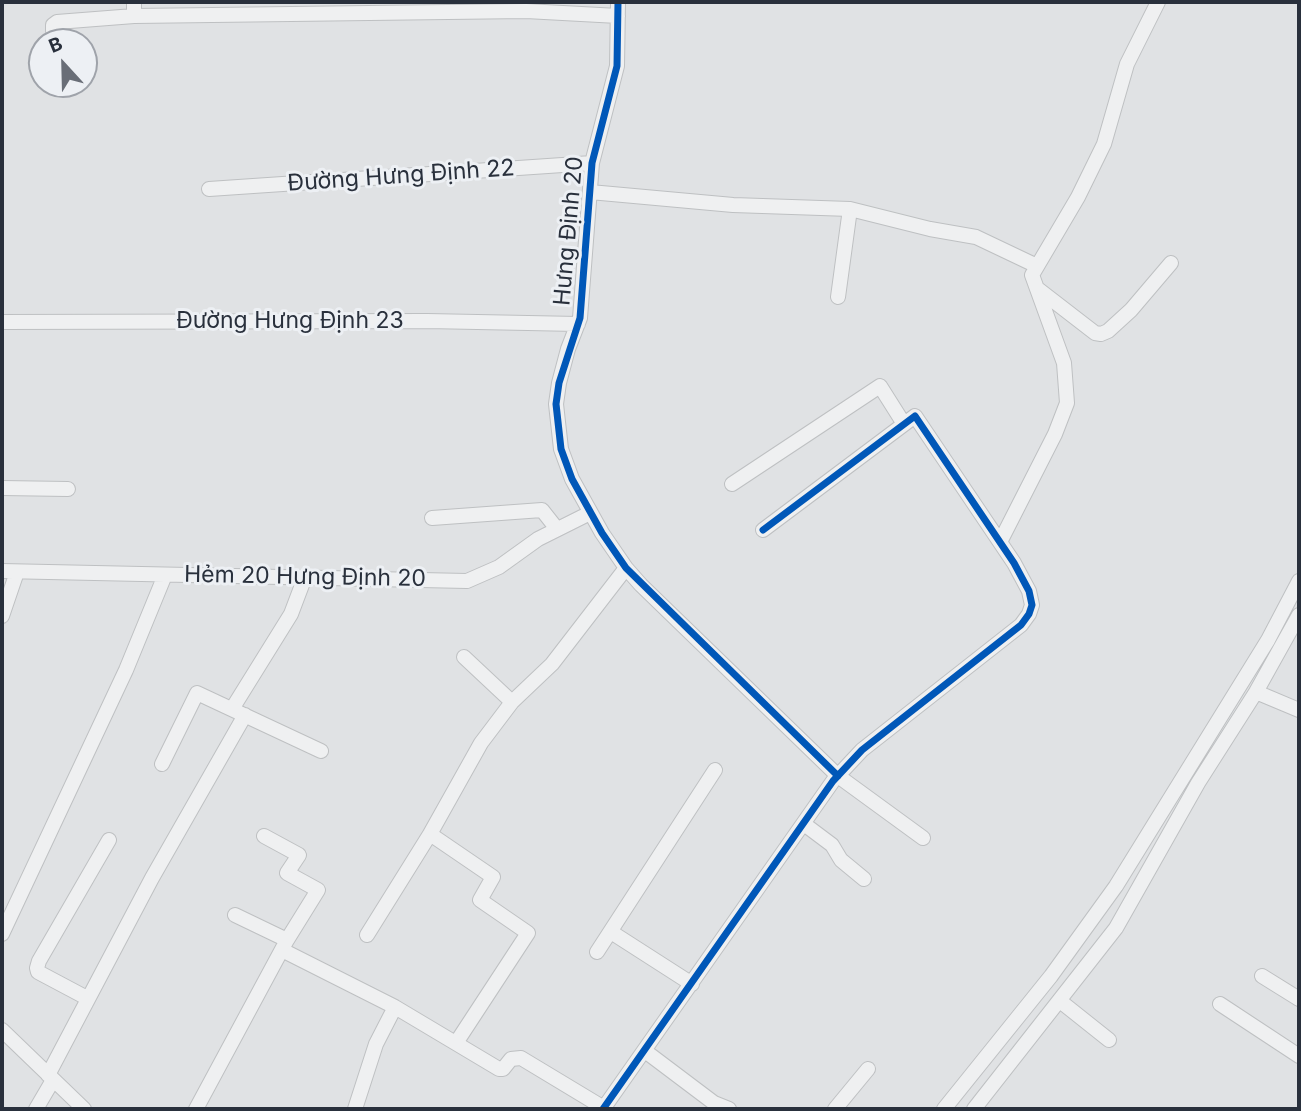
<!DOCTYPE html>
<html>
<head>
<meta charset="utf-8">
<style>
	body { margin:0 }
	#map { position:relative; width:1301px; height:1111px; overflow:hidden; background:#e0e2e4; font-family:Inter,sans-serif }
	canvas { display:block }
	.frame { position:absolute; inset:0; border:4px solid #29303c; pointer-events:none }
	.north { position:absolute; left:28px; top:28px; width:70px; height:70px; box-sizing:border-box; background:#edf0f4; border:2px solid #9fa3aa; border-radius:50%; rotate:338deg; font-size:19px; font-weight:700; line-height:28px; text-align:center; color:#29303c }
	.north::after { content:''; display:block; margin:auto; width:24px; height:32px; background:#696e77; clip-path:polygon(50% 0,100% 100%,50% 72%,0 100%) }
</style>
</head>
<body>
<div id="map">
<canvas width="1301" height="1111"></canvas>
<div class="frame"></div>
<div class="north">B</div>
</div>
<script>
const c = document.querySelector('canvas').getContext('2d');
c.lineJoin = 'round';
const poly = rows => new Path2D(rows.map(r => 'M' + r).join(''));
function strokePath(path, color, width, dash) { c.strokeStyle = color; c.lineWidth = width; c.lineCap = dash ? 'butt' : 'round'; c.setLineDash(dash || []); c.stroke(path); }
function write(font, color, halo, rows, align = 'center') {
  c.font = font + ' Inter,sans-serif'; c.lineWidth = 6; c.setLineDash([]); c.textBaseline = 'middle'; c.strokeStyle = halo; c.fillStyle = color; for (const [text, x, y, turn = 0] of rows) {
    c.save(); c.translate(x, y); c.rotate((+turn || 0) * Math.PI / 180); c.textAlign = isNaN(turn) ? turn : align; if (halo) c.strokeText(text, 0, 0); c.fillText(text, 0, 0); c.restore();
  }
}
const minor = poly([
	[134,2,134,16],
	[618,2,617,66,592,163,580,318,568,349,559,383,556,404,561,449,572,479,602,533,626,568,641,585,838,776,923,838],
	[53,31,53,25,57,22,134,16,526,11,618,16],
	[209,189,592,163],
	[590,192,733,205,850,209,930,229,976,237,1037,266],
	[1038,289,1095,333,1101,334,1108,331,1131,310,1171,263],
	[838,297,850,209],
	[2,322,427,321,578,324],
	[732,484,880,386,904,424],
	[2,488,68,489],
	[432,518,542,510,557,529],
	[1000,542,1055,434,1067,403,1064,363,1032,275,1078,197,1104,144,1127,64,1158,2],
	[2,571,467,581,499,567,538,539,590,513],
	[2,616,17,572],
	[464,657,512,702],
	[1256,692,1299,710],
	[232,709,291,614,305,577],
	[162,764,197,693,321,751],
	[804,824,832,845,841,860,864,879],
	[430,834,493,877,480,900,528,933,456,1043],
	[235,915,287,940],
	[611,932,692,984],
	[2,934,126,670,165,575],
	[367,935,430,834,481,743,512,702,552,664,626,568],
	[282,950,395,1007,499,1069,503,1069,511,1059,521,1058,604,1108],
	[597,952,715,770],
	[1262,976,1299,999],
	[87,998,38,972,37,968,39,961,109,840],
	[1060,1001,1109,1040],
	[1220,1004,1299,1056],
	[2,1030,84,1109],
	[645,1051,714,1103,729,1109],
	[48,1075,152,878,245,715],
	[36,1109,53,1080],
	[196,1109,287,940,318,890,287,873,299,855,264,836],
	[355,1109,376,1044,395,1007],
	[603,1109,833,781,862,750,1021,625,1029,614,1032,605,1029,591,1014,563,915,416,763,530],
	[835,1109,868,1069],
	[944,1109,1051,976,1116,886,1268,640,1299,581],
	[974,1109,1116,928,1198,783,1256,692,1299,615]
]);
const cycleway = poly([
	[618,2,617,66,592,163,580,318,559,383,556,404,561,449,572,479,602,533,626,568,838,776],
	[603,1109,833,781,862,750,1021,625,1029,614,1032,605,1029,591,1014,563,915,416,763,530]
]);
const streetNames = [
	["Đường Hưng Định 22",401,176,-4],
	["Hưng Định 20",569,231,-85],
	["Đường Hưng Định 23",290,321],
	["Hẻm 20 Hưng Định 20",305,577,1]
];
strokePath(minor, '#bec0c2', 16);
strokePath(minor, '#eff0f1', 14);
strokePath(cycleway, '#0057b8', 7);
write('23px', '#29303c', '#edf0f4', streetNames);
</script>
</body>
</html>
